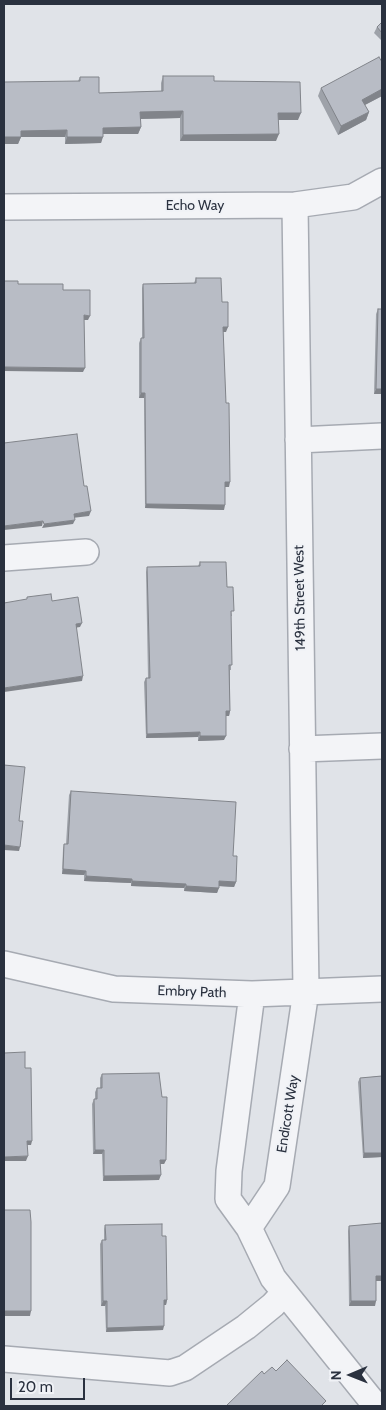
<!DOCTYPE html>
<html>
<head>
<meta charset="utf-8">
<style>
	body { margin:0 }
	#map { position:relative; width:386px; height:1410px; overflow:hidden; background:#e0e3e8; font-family:Cabin,sans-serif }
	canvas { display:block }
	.frame { position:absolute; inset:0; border:5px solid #2a313f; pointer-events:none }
	.north { position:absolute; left:326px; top:1350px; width:50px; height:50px; -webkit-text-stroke:4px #f0f2f6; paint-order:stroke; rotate:269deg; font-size:14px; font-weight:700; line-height:20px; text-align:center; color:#2a313f }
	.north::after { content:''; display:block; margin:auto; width:18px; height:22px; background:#2a313f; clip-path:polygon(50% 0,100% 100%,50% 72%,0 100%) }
	.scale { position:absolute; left:10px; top:1378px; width:75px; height:22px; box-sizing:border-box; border:2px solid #2a313f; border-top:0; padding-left:6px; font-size:15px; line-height:18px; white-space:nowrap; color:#2a313f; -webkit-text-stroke:4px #f0f2f6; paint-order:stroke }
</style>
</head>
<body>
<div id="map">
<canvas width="386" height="1410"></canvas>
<div class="frame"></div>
<div class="north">N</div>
<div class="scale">20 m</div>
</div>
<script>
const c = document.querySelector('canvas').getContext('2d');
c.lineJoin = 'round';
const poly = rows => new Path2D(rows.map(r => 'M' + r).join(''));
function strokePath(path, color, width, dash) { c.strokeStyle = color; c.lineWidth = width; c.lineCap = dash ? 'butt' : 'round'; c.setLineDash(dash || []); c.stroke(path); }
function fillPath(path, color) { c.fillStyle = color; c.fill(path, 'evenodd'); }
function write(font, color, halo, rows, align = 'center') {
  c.font = font + ' Cabin,sans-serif'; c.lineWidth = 4; c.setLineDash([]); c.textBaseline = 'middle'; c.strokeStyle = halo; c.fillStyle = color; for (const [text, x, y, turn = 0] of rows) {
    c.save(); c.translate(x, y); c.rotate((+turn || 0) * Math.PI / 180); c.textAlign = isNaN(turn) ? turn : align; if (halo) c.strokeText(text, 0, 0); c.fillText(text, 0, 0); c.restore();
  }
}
const minor = poly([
	[4,207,295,205,353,197,382,181],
	[298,440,382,436],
	[4,558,86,552],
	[302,749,382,746],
	[4,964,114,989,252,994,382,989],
	[252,994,229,1171,228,1199,249,1228,273,1278,376,1406],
	[249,1228,277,1186,306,991,295,205],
	[4,1359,170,1373,185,1368,246,1327,273,1305,284,1293]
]);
const wall = poly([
	[382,22,382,41,374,33,377,27],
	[382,62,382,96,365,105,369,112,366,120,338,135,318,96,321,88],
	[163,76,214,81,298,120,278,120,276,141,180,141,180,118,140,119,141,127,138,134,103,134,101,143,65,144,65,137,21,137,18,144,4,144,78,81,80,77,99,93,161,91,161,83],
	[196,278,222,302,226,332,223,332,229,487,225,487,224,510,145,508,144,398,139,398,139,343,141,338,142,338,142,288,143,284,194,283],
	[378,309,382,394,374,394,376,314],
	[200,562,227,587,232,616,231,616,231,670,230,670,230,711,229,716,226,716,224,740,198,741,198,737,146,738,144,682,146,678,148,678,146,572,147,567,198,566],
	[71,791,233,856,236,882,234,887,219,886,217,893,184,891,184,888,131,886,131,883,84,881,84,875,62,874,63,849,64,844,66,844,69,795],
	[102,1074,166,1160,164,1164,160,1164,159,1180,103,1181,102,1154,93,1154,92,1104,94,1099,95,1099,95,1092,97,1088,100,1088,100,1078],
	[382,1076,382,1157,363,1158,358,1082,360,1078],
	[382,1223,382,1281,376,1281,375,1306,349,1306,348,1231,349,1226],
	[105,1225,167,1300,166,1305,164,1305,163,1330,106,1332,105,1306,101,1306,100,1244,102,1240,104,1240,104,1229]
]);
const shadedWall = poly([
	[382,89,382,96,359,108,362,100],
	[183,111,180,118,138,119,140,112],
	[369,112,366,120,338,135,341,126],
	[278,113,301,113,298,120,276,120],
	[141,127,138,134,101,134,103,128],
	[67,130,65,137,21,137,18,144,4,144,4,137,21,131],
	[279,134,276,141,180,141,183,135],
	[67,137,103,137,101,143,65,144],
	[84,315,90,316,88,320,82,320],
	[223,327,228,327,226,332,221,332],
	[4,367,85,368,83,372,4,371],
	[376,389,382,389,382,394,374,394],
	[141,393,145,393,144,398,139,398],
	[225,482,230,482,229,487,224,487],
	[146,504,225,505,224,510,145,508],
	[91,511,89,516,72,518,74,514],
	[75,520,73,524,42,528,44,524],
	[43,521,42,526,4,530,4,526],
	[82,623,80,627,74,628,76,624],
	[83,676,82,681,4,692,4,688],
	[226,711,230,711,229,716,224,716],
	[200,732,198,737,146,738,147,734],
	[200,736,226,736,224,740,198,741],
	[4,845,20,847,19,851,4,850],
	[63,869,86,871,84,875,62,874],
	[86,876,132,879,131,883,84,881],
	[132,881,186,884,184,888,131,886],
	[219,881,236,882,234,887,218,886],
	[186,886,219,888,217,893,184,891],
	[27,1141,32,1141,31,1145,25,1145],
	[95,1150,104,1150,102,1154,93,1154],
	[364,1153,382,1153,382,1157,363,1158],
	[28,1156,26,1161,4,1161,4,1157],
	[160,1160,166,1160,164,1164,159,1164],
	[161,1175,159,1180,103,1181,104,1176],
	[376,1276,382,1276,382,1281,374,1281],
	[164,1300,167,1300,166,1305,162,1305],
	[103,1301,107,1301,105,1306,101,1306],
	[351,1301,376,1301,375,1306,349,1306],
	[4,1311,31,1311,30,1316,4,1316],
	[164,1326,163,1330,106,1332,107,1328]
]);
const building = poly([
	[382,22,382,33,377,27,382,22],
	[379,57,382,62,382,89,362,100,369,112,341,126,321,88,379,57],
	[163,76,214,76,214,81,300,82,301,113,278,113,279,134,183,135,183,111,140,112,141,127,103,128,103,137,67,137,67,130,21,131,21,137,4,137,4,82,80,81,80,77,99,77,99,93,163,91,163,76],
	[196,278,221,278,222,302,228,302,228,327,223,327,226,403,229,403,230,482,225,482,225,505,146,504,145,393,141,393,141,338,144,338,143,284,196,283,196,278],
	[4,281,18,281,18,284,63,284,63,290,90,290,90,316,84,315,85,368,4,367,4,281],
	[378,309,382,309,382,389,376,389,378,309],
	[77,434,84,486,87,486,91,511,74,514,75,520,44,524,43,521,4,526,4,443,77,434],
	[200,562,226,562,227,587,233,587,234,611,231,611,232,665,229,665,230,711,226,711,226,736,200,736,200,732,147,734,146,678,150,678,147,567,200,566,200,562],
	[51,594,52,601,78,597,82,623,76,624,83,676,4,688,4,603,27,599,27,597,51,594],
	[4,765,25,767,19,821,23,821,20,847,4,845,4,765],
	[71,791,236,802,233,856,237,856,236,882,219,881,219,888,186,886,186,884,132,881,132,879,86,876,86,871,63,869,64,844,68,844,71,791],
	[25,1052,25,1068,31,1068,32,1141,27,1141,28,1156,4,1157,4,1053,25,1052],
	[159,1073,162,1097,167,1097,166,1160,160,1160,161,1175,104,1176,104,1150,95,1150,94,1099,97,1099,97,1088,102,1088,102,1074,159,1073],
	[382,1076,382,1153,364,1153,360,1078,382,1076],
	[4,1210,30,1210,31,1222,31,1311,4,1311,4,1210],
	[382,1223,382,1276,376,1276,376,1301,351,1301,349,1226,382,1223],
	[162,1224,162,1236,166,1236,167,1300,164,1300,164,1326,107,1328,107,1301,103,1301,102,1240,106,1240,105,1225,162,1224],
	[287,1360,326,1401,321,1406,226,1406,262,1371,264,1374,272,1367,276,1371,287,1360]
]);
const streetNames = [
	["Echo Way",195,206],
	["149th Street West",300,598,-91],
	["Embry Path",192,992,2],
	["Endicott Way",288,1114,-81]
];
strokePath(minor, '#a6aab2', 28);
strokePath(minor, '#f3f4f7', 25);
fillPath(wall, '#9ea2a9');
fillPath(shadedWall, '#81848a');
fillPath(building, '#b8bcc5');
strokePath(building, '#81848a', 1);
write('14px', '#2a313f', '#f0f2f6', streetNames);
</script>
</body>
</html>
